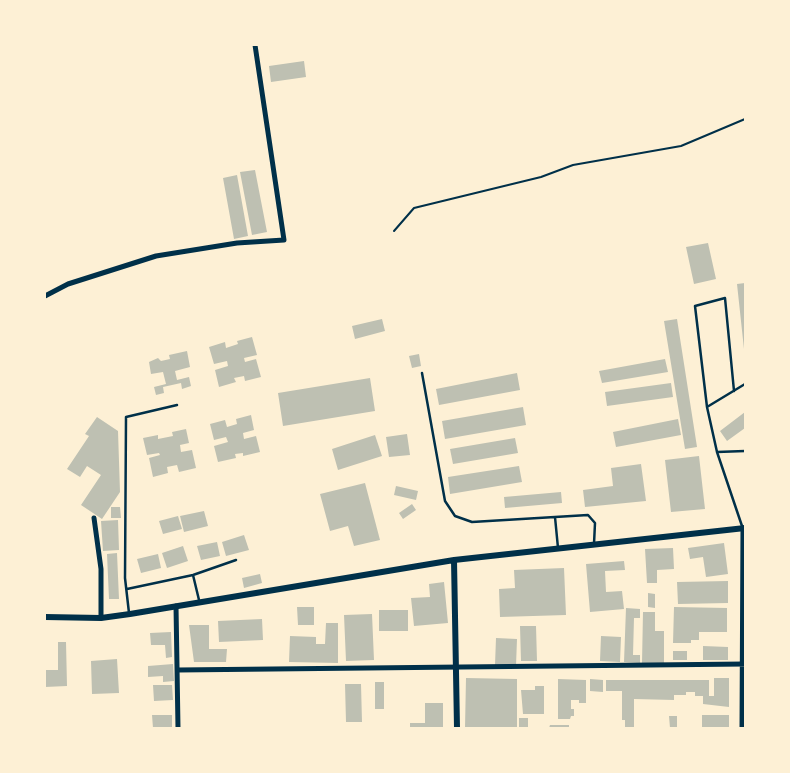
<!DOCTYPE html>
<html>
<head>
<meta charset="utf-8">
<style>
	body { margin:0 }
	#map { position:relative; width:790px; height:773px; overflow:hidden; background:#fdf0d5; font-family:"DM Sans",sans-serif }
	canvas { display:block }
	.frame { position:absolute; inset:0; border:46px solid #fdf0d5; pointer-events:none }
</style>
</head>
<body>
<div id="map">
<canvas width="790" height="773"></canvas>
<div class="frame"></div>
</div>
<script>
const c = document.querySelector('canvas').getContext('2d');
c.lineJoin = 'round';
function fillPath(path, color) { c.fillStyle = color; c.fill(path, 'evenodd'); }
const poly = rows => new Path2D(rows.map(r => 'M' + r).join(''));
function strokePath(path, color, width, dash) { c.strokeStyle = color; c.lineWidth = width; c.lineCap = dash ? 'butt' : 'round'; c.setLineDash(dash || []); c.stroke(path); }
const building = poly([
	[304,61,306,77,271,82,269,66],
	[255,170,267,232,252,235,240,172],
	[237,175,248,236,234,239,223,178],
	[708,243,716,279,694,284,686,247],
	[745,283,745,349,744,349,737,284],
	[382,319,385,331,355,339,352,326],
	[677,319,697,447,685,449,664,321],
	[252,337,257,355,244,358,245,362,256,359,261,377,245,381,244,376,234,378,236,382,219,387,215,370,228,366,227,361,214,364,209,347,225,342,226,348,238,344,237,341],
	[187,351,190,367,175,371,177,380,189,377,191,386,182,389,181,383,163,387,164,393,156,395,154,387,166,384,163,372,151,374,149,362,158,358,161,361,170,359,169,355],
	[419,354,421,366,412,368,409,356],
	[665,359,668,372,602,383,599,371],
	[517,373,520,390,439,405,436,389],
	[370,378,375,411,283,426,278,393],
	[671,383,673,397,607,406,605,392],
	[523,407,526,425,445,439,442,421],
	[745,412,745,428,727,441,720,431],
	[251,415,254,430,243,433,244,439,256,436,260,452,243,456,243,453,235,454,236,458,218,462,214,446,228,442,226,437,214,440,210,424,225,420,227,427,237,424,236,419],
	[97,417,118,431,120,492,102,519,81,505,101,475,87,466,80,477,67,469,89,436,85,434],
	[678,419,681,435,616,447,613,432],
	[186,429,189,443,180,445,181,452,192,450,196,468,179,472,177,465,167,467,168,473,153,477,149,458,160,455,159,453,147,455,143,438,158,435,158,439,173,436,172,432],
	[407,434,410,455,389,457,386,437],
	[375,435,382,456,338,470,332,449],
	[515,438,518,453,453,464,450,449],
	[699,456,705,509,671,512,665,460],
	[641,464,646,501,585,507,583,490,613,486,611,468],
	[519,466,522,482,450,494,448,477],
	[365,483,380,540,354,546,348,526,330,531,320,494],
	[396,486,418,491,416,500,394,495],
	[561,492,562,503,505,508,504,497],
	[412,504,416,510,403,519,399,513],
	[111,507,120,507,121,518,111,518],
	[204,511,208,526,184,532,180,516],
	[178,516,182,529,163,534,159,521],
	[118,520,119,550,103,551,101,521],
	[244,535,249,550,226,556,222,542],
	[217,542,220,556,201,560,197,546],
	[724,543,728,574,706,577,703,557,690,559,688,548],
	[183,546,188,561,167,568,162,553],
	[673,548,674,569,657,570,657,583,647,583,645,549],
	[117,553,119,599,109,599,107,554],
	[158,554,161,568,141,573,137,559],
	[624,561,625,570,605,571,606,592,622,591,624,609,590,612,586,564],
	[564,568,566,615,500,617,499,589,515,588,514,570],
	[260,574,262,583,244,588,242,578],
	[728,581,728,603,678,604,677,582],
	[444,582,448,623,414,626,411,598,430,597,429,584],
	[648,593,655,594,655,608,648,607],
	[297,607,314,607,314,625,298,625],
	[674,607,727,608,727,632,699,632,699,640,691,640,691,643,673,643],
	[626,608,640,609,640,618,634,618,633,655,640,655,640,663,624,662],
	[379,610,408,610,408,631,379,631],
	[643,612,655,612,655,631,664,631,664,663,642,663],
	[372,614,374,660,346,661,344,615],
	[262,619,263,640,219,642,218,621],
	[326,623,338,623,338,663,289,662,290,636,316,637,316,644,325,644],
	[189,625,209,625,209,649,227,649,226,662,194,662],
	[520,626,536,626,537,661,521,661],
	[171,632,172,657,166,658,165,645,151,645,150,633],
	[601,636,621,637,620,662,600,661],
	[496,638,517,639,516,666,495,665],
	[58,642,66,642,67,686,45,687,45,670,58,670],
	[703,646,728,647,728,660,703,660],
	[673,651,687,651,687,660,673,660],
	[117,659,119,693,92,694,91,661],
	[173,664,174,681,163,682,163,676,148,677,148,666],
	[466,678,517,679,517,728,465,728],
	[714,678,729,678,729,707,703,704,703,696,695,696,695,692,686,692,686,695,674,695,674,700,634,699,634,728,625,728,625,720,622,720,622,691,606,691,606,680,709,680,709,696,714,696],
	[558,679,586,680,586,703,579,703,579,700,571,700,571,709,574,709,574,716,571,716,570,719,558,719],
	[590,679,603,680,603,692,590,691],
	[375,682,384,682,384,709,375,709],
	[345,684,361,684,362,722,346,722],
	[153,685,172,685,173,700,154,701],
	[535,686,544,686,544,714,523,714,521,690,535,690],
	[425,703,443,703,443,728,410,728,410,723,425,723],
	[152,715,172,715,172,728,153,728],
	[702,715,729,715,729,728,702,728],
	[669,716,677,716,677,728,670,728],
	[519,718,528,718,528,728,519,728],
	[550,725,569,725,569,728,549,728]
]);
const path = poly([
	[394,231,414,208,541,177,573,165,681,146,745,119]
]);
const service = poly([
	[422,373,445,501,455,516,472,522,588,515,595,523,594,544],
	[734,391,725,298,695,306,707,407,717,452,742,526],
	[707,407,745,384],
	[717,452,745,451],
	[555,517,558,548],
	[193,575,199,600],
	[127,589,193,575,236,560],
	[129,613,125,578,126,417,177,405]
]);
const minor = poly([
	[45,296,68,284,156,256,237,243,284,240,255,45],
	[94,518,101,569,101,618],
	[176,606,178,728],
	[178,670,745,664],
	[742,728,743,528]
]);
const tertiary = poly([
	[454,560,457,728],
	[45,617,101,618,130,614,454,560,745,528]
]);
fillPath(building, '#bec0b2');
strokePath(path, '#003049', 2);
strokePath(service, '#003049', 2.5);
strokePath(minor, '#003049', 5);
strokePath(tertiary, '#003049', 6);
</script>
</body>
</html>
